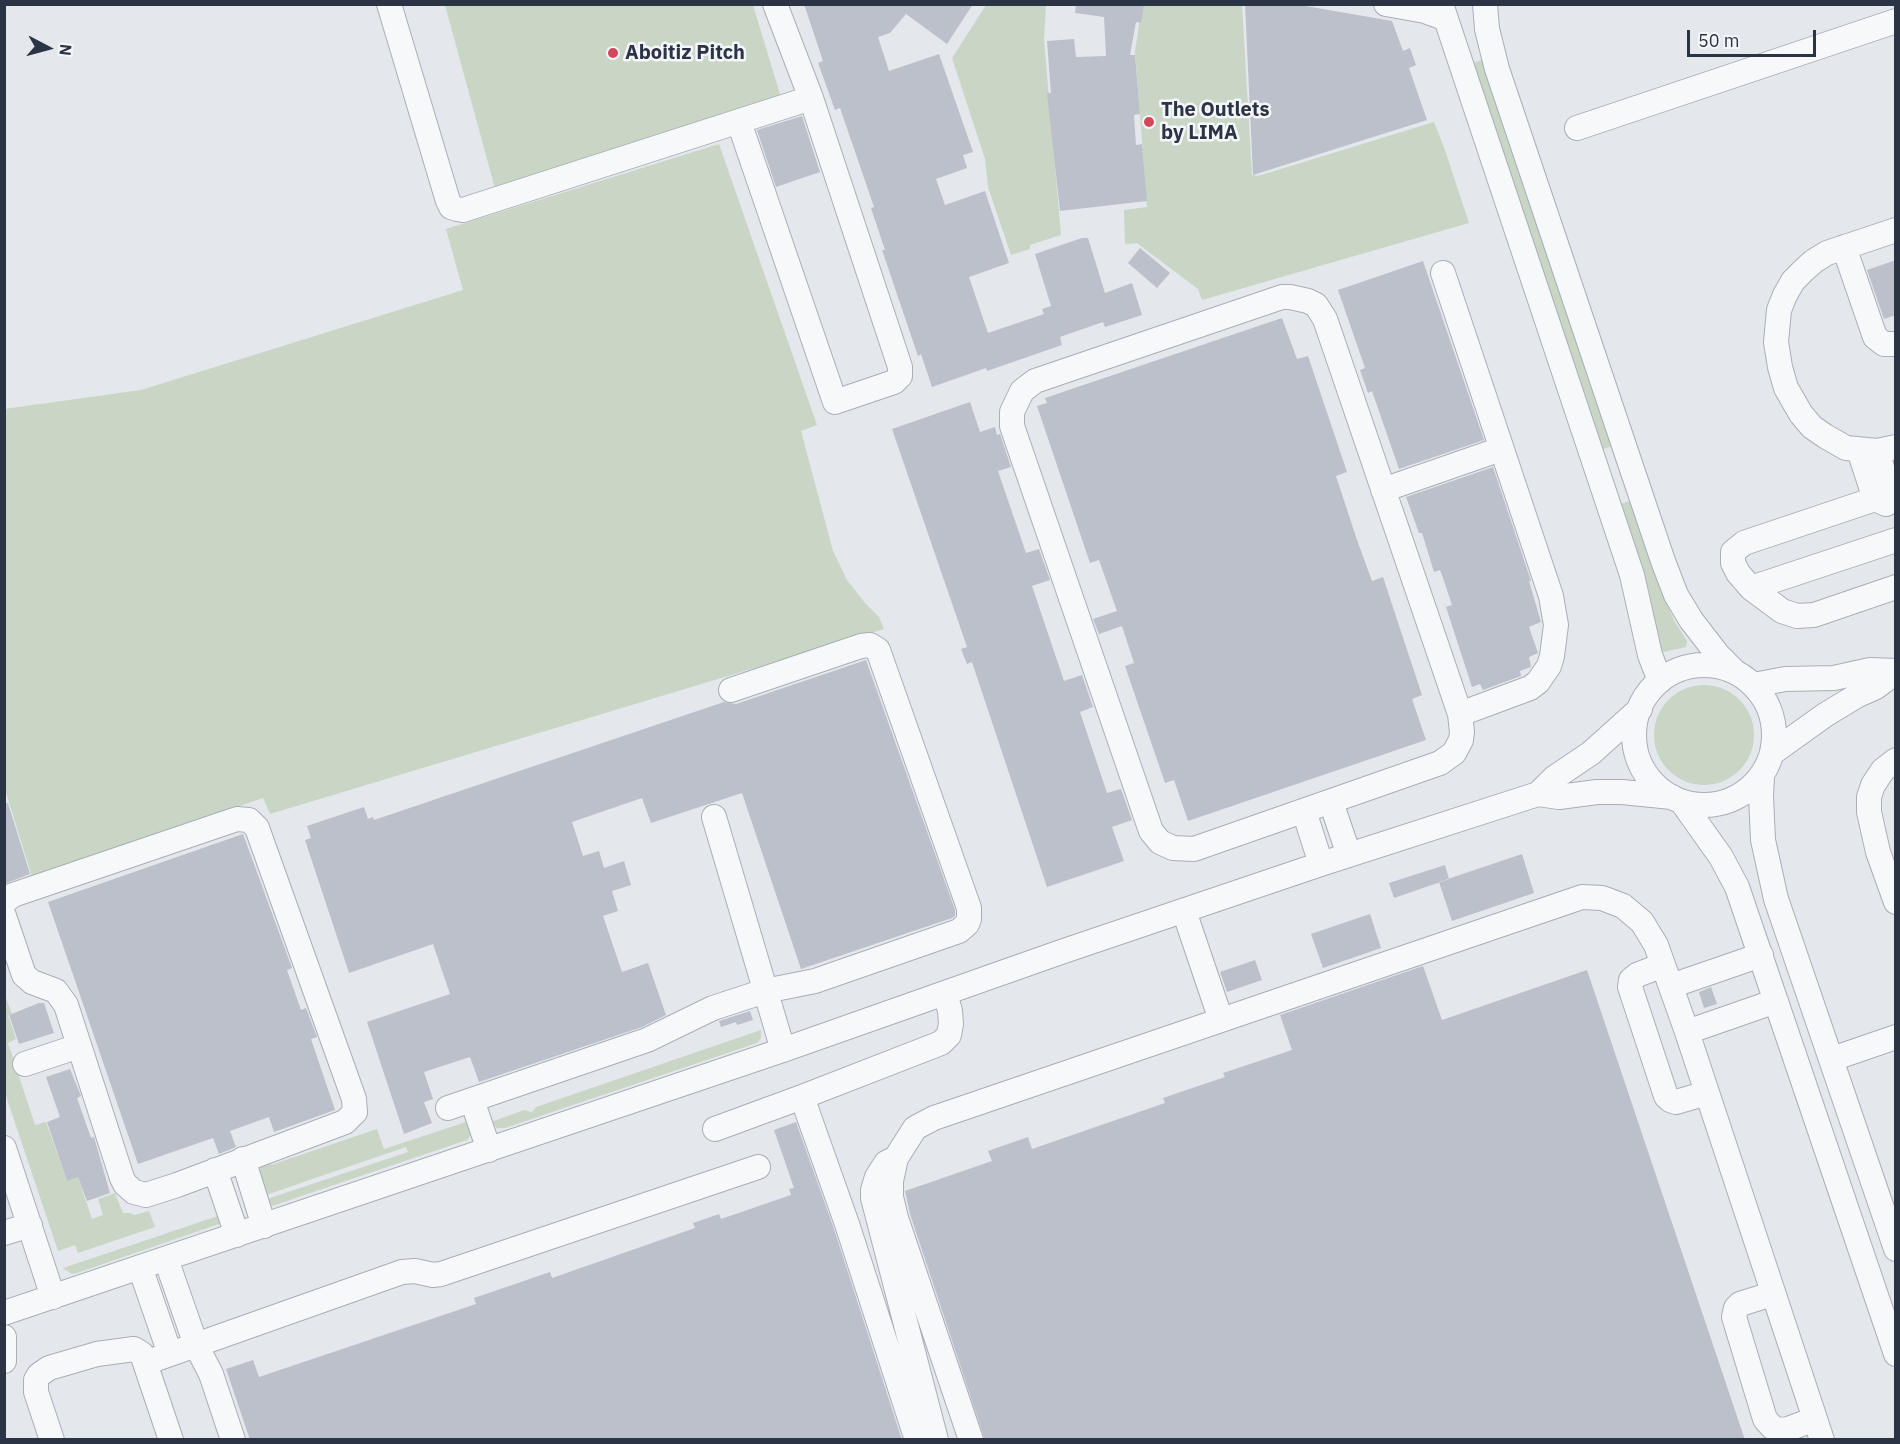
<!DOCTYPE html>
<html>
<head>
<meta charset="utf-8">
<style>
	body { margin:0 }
	#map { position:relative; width:1900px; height:1444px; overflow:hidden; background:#e4e7ec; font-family:"IBM Plex Sans",sans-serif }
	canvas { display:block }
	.frame { position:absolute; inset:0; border:6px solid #2b3445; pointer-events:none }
	.north { position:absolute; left:18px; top:18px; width:60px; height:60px; -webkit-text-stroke:4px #f4f6f9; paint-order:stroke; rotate:96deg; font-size:16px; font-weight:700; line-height:24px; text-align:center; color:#2b3445 }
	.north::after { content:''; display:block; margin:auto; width:21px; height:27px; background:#2b3445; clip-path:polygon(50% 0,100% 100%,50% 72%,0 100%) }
	.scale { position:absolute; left:1687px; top:30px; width:129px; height:27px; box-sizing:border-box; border:3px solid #2b3445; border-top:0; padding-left:8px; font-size:18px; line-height:21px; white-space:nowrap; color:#2b3445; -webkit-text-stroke:4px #f4f6f9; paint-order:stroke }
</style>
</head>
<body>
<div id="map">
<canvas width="1900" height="1444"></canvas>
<div class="frame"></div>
<div class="north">N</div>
<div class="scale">50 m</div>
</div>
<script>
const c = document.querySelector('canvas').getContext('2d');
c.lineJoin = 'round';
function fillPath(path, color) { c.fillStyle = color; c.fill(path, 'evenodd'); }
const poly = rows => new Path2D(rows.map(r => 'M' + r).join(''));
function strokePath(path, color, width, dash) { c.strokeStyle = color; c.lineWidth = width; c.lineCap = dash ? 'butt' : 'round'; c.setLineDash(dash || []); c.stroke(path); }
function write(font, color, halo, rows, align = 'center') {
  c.font = font + ' "IBM Plex Sans",sans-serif'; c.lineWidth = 5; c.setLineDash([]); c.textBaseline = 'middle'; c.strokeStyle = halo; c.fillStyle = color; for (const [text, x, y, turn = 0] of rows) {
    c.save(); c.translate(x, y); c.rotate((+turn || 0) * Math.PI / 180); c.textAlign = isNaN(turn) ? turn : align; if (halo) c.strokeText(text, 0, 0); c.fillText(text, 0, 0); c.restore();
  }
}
const green = poly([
	[1242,4,1252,175,1258,176,1434,122,1445,150,1469,223,1202,300,1198,289,1137,243,1125,244,1124,210,1147,207,1135,51,1142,5],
	[445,5,753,5,782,101,496,192],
	[986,5,1046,5,1044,40,1061,235,1030,245,1030,249,1011,255,988,187,985,159,952,58],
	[1484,59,1613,446,1600,450,1471,64],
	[719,144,817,425,801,431,833,551,847,580,865,603,879,617,884,629,270,814,263,798,32,877,5,789,4,409,141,390,463,290,446,229],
	[1630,501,1661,591,1675,622,1687,641,1686,647,1664,652,1660,650,1649,591,1620,504],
	'1654 735a50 50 0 1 1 100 0a50 50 0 1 1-100 0Z',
	[4,993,12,1014,8,1015,16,1039,8,1043,35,1125,46,1122,67,1181,78,1177,92,1219,103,1215,98,1199,115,1193,123,1213,130,1213,134,1215,149,1211,155,1227,78,1253,75,1245,58,1251,5,1093],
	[761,1030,761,1038,757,1043,505,1128,497,1128,491,1122,524,1110,532,1112,536,1107],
	[469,1121,471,1135,467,1140,272,1206,269,1205,267,1199,408,1152,406,1147,266,1195,259,1171,261,1166,269,1161,271,1165,377,1129,384,1149],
	[221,1215,221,1222,219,1224,77,1273,72,1274,63,1268]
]);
const building = poly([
	[804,4,973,4,947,44,906,14,890,33,878,37,889,71,939,54,973,152,963,155,967,168,936,179,945,205,985,191,1009,263,969,277,988,333,1044,314,1042,309,1051,306,1035,254,1082,238,1088,238,1105,293,1132,283,1142,315,1105,327,1103,322,1060,337,1062,345,987,371,986,368,932,387,921,354,918,356,882,250,885,250,871,208,874,207,840,108,835,110,818,63,823,61],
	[1076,4,1144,4,1141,23,1136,22,1130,55,1135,55,1140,114,1134,115,1136,145,1142,144,1147,201,1060,211,1047,93,1051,93,1047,41,1074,39,1076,57,1106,56,1104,17,1075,13],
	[1245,4,1294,4,1392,21,1403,51,1410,48,1416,65,1409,68,1427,120,1253,175],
	[802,116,820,172,776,187,757,130],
	[1140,248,1170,273,1157,288,1128,263],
	[1896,260,1896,315,1884,319,1867,270],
	[1423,261,1484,440,1399,469,1372,391,1368,393,1360,370,1365,368,1338,290],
	[1282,318,1297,359,1308,356,1347,472,1336,476,1357,540,1372,581,1383,577,1422,695,1412,699,1426,740,1188,821,1174,780,1165,783,1125,666,1134,663,1122,626,1099,634,1093,619,1117,611,1099,560,1090,563,1037,406,1047,403,1045,398],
	[970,402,980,432,995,427,997,435,1000,434,1011,467,998,471,1026,553,1039,549,1050,580,1032,586,1064,681,1082,675,1093,707,1080,712,1107,793,1121,789,1132,820,1112,827,1124,861,1047,887,972,662,967,664,961,649,967,647,892,429],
	[1493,467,1531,581,1529,581,1541,622,1529,627,1538,653,1529,657,1531,667,1520,671,1521,676,1483,690,1480,684,1472,687,1446,607,1452,605,1443,578,1440,570,1434,572,1422,533,1419,533,1406,497],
	[866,660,955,910,955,916,952,918,801,969,742,793,651,823,642,798,572,822,583,856,599,851,604,868,624,861,631,885,612,891,618,911,603,916,622,972,648,963,666,1015,642,1027,479,1082,470,1057,424,1072,433,1099,424,1102,432,1123,404,1134,367,1022,450,994,433,944,349,973,305,840,311,838,307,826,364,807,368,819,373,817,374,820,724,702,736,704],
	[4,803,8,803,30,874,4,884],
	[243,834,292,968,287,970,301,1010,306,1008,317,1037,311,1039,335,1110,274,1132,269,1117,230,1131,236,1147,219,1154,213,1138,138,1164,48,902],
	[1522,854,1534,893,1452,921,1439,882],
	[1445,865,1449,879,1394,898,1389,883],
	[1370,914,1381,948,1323,968,1311,934],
	[1255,960,1262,980,1227,992,1220,972],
	[1423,966,1442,1020,1587,970,1745,1440,985,1440,910,1214,905,1191,992,1161,988,1151,1028,1137,1032,1149,1165,1103,1163,1098,1225,1077,1223,1073,1292,1050,1280,1015],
	[1711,987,1717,1004,1704,1008,1699,992],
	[39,1003,44,1003,54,1033,19,1044,9,1015],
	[750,1011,753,1020,737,1025,736,1022,721,1027,719,1021],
	[70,1069,81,1096,77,1098,91,1138,94,1137,110,1193,87,1201,78,1177,67,1181,47,1122,60,1117,46,1077],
	[796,1122,834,1229,902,1440,250,1440,226,1369,253,1360,259,1377,476,1304,474,1298,550,1272,552,1278,695,1228,693,1223,719,1214,721,1219,791,1195,789,1189,794,1188,774,1130]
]);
const minor = poly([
	[389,4,448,201,451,207,457,209,463,210,811,98],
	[1386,4,1425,11,1444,18],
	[1441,4,1632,575,1650,655,1660,681],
	[1485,4,1487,29,1497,69,1663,561,1676,595,1691,620,1718,655,1734,671],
	[739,122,835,402,894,382,900,376,900,367,811,98,775,4],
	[1577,128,1896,21],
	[1896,230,1827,253,1814,261,1804,270,1793,281,1785,295,1779,310,1776,342,1780,367,1786,388,1801,414,1812,427,1825,436,1846,448,1877,451,1896,447],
	[1844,247,1875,337,1884,344,1896,344],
	[1443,273,1551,596,1556,625,1552,656,1549,666,1538,682,1530,688,1460,714],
	[1282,297,1290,297,1308,301,1316,305,1325,319,1460,714,1462,732,1461,740,1454,753,1440,763,1194,849,1173,848,1160,842,1151,831,1012,426,1012,412,1022,391,1035,381,1282,297],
	[1859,450,1875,499,1886,504,1889,491,1877,451],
	[1383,490,1501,449],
	[1875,499,1744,543,1733,552,1733,563,1738,573,1751,588,1782,611,1797,616,1814,615,1896,587],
	[1751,588,1896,540],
	'1634 735a70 70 0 1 1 140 0a70 70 0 1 1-140 0Z',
	[1754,685,1785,679,1834,678,1870,670,1896,671],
	[1772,753,1825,715,1858,695,1876,687,1896,672],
	[1896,760,1883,770,1873,785,1869,797,1869,812,1878,852,1896,902],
	[1762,776,1761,796,1763,840,1776,899,1896,1249],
	[1538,794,1554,778,1591,753,1640,709],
	[1331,802,1349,855],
	[1682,802,1721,857,1737,887,1896,1354],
	[1304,811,1321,864],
	[714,817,783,1050],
	[4,902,13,895,237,819,249,820,257,828,354,1099,355,1112,345,1122,177,1185,146,1195,134,1192,125,1184,122,1178,66,1005,56,991,32,982,24,975,4,916],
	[1184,911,1221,1020],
	[1663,965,1637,975,1631,980,1630,987,1666,1096,1670,1100,1676,1102,1707,1093],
	[1671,986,1761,955],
	[1687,1032,1776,1001],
	[1832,1059,1896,1037],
	[25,1064,79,1046],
	[802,1097,847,1224,917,1440],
	[472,1100,489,1150],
	[448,1108,647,1040,713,1008,765,991,815,981,959,931,967,924,969,919,969,908,878,650,870,645,861,646,731,690],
	[715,1129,802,1097,941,1043,949,1035,951,1024,950,1011,945,993],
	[4,1148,53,1297],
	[243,1159,264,1226],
	[894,1159,886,1163,877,1177,873,1190,873,1198,936,1440],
	[215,1170,237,1235],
	[4,1233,30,1225],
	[166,1259,196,1345,211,1374,233,1440],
	[140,1267,170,1354],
	[1772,1294,1740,1304,1736,1308,1734,1317,1765,1419,1773,1428,1781,1430,1788,1429,1815,1419],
	[4,1313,783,1050,1061,952,1321,864,1538,794,1559,797,1597,792,1622,792,1672,797],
	[4,1337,4,1361],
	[145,1363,402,1272,415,1271,433,1275,441,1274,758,1167],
	[52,1440,36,1392,36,1380,39,1375,49,1368,97,1354,134,1349,142,1354,171,1440],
	[971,1440,896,1218,891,1197,891,1181,896,1158,915,1128,934,1118,1582,897,1602,898,1623,906,1642,922,1656,945,1687,1032,1822,1440]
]);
const markers = [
	[613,53,6,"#d1495b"],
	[1149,122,6,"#d1495b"]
];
const poiNames = [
	["Aboitiz Pitch",625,53],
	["The Outlets",1161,110],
	["by LIMA",1161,133]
];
fillPath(green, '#c9d6c5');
fillPath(building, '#bbc0ca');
strokePath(minor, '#a9aeb7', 26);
strokePath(minor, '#f7f8fa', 24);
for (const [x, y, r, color] of markers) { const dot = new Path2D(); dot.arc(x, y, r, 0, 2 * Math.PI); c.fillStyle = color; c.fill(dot); strokePath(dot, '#f4f6f9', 2); }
write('bold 20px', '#2b3445', '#f4f6f9', poiNames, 'left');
</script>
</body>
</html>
